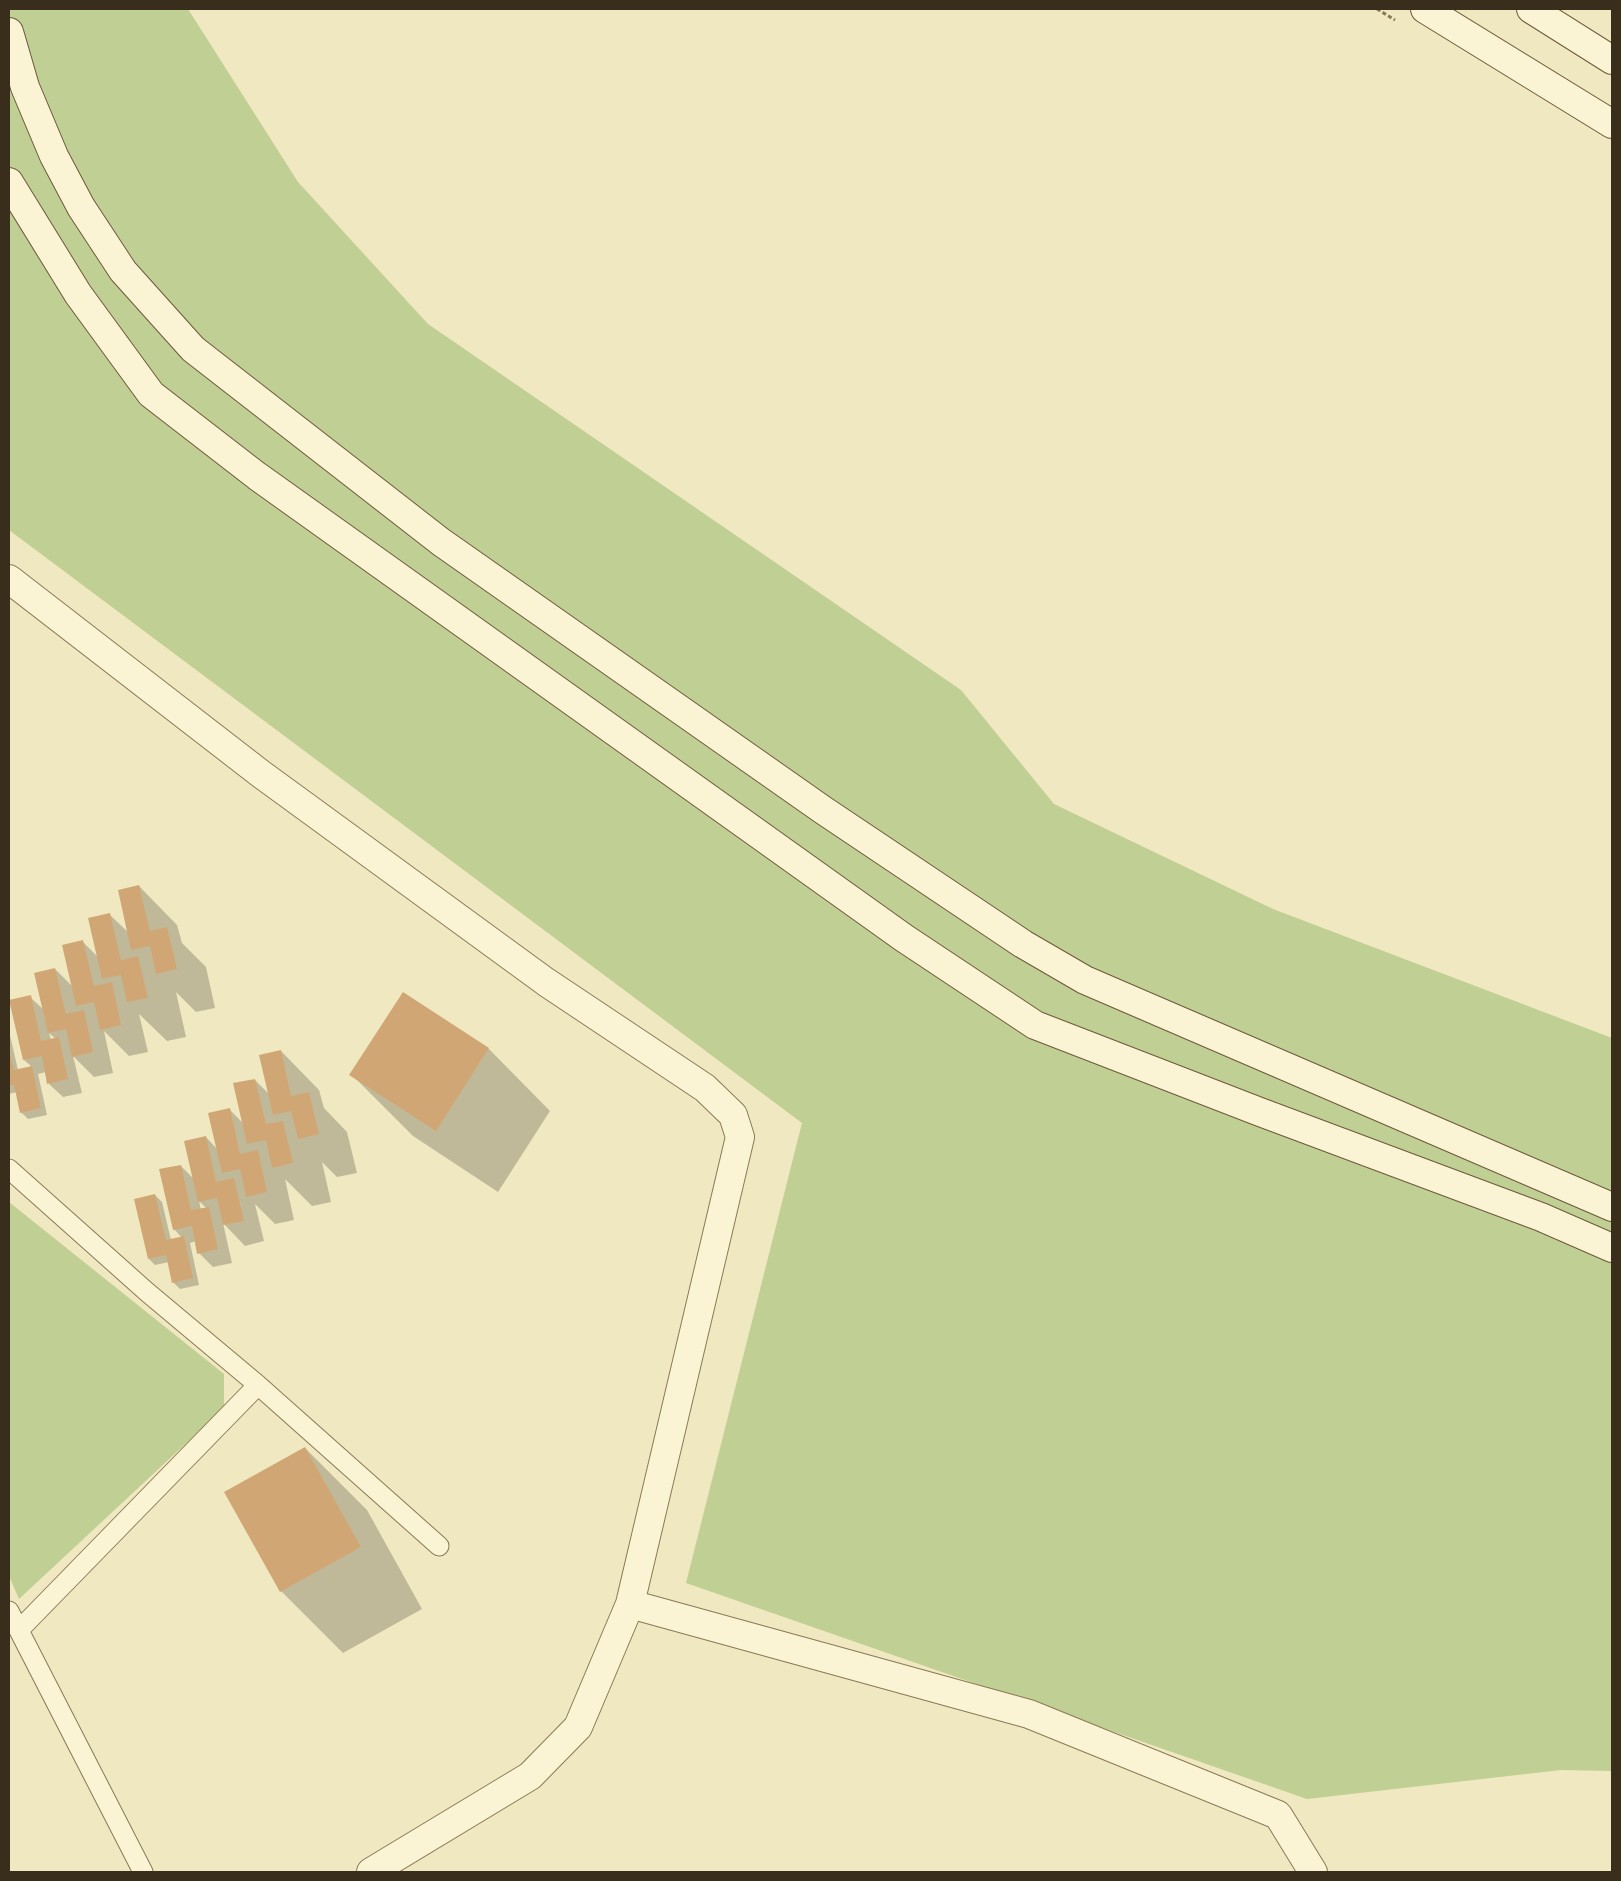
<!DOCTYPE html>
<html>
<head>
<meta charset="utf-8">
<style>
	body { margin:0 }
	#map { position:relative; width:1621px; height:1881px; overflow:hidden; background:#f0e8c0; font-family:Merriweather,serif }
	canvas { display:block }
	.frame { position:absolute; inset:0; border:10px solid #392e1c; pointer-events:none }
</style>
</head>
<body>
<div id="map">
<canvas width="1621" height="1881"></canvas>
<div class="frame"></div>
</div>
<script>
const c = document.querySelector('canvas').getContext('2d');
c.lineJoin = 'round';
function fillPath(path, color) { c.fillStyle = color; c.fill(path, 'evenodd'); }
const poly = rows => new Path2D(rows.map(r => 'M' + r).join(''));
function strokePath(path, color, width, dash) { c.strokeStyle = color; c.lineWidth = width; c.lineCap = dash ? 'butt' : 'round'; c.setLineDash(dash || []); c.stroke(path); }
const green = poly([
	[9,9,188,9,298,182,428,324,961,690,1054,804,1273,909,1612,1038,1612,1771,1561,1770,1307,1799,686,1583,802,1123,9,530],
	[9,1202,224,1374,224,1408,19,1599,9,1576]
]);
const shadow = poly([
	[139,886,177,925,182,943,206,967,215,1008,196,1012,176,992,186,1037,167,1041,139,1014,148,1052,129,1056,104,1031,113,1073,94,1077,73,1056,82,1093,63,1097,49,1084,46,1072,38,1074,47,1115,28,1119,21,1112,17,1092,9,1094,9,1031,18,1070,32,1067,24,1060,30,997,44,1010,55,969,73,987,83,942,98,957,110,915,129,933],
	[49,1033,56,1039,51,1040],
	[403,993,489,1049,550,1111,498,1192,413,1136,351,1074],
	[281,1051,319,1090,324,1108,347,1132,357,1173,337,1177,322,1162,331,1202,312,1206,285,1179,294,1220,275,1224,255,1204,264,1241,245,1246,223,1223,232,1263,213,1267,199,1253,196,1241,190,1243,199,1285,180,1289,173,1282,169,1262,155,1265,149,1259,155,1195,162,1202,171,1240,182,1238,174,1229,181,1166,194,1179,206,1137,217,1149,229,1109,244,1124,255,1080,270,1095],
	[199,1201,207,1209,201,1210],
	[305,1448,367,1510,422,1609,343,1653,281,1591]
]);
const building = poly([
	[139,885,150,931,167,927,177,969,156,974,150,946,131,950,118,890],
	[110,913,121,960,138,956,148,998,127,1002,121,975,102,979,88,918],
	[83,940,94,986,112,982,121,1025,100,1030,94,1002,76,1006,62,945],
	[55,968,66,1014,84,1010,93,1052,72,1057,66,1029,48,1033,34,973],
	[403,992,489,1048,436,1131,349,1075],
	[31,995,41,1041,59,1037,68,1079,47,1084,42,1056,23,1060,9,1000],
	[9,1050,14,1070,32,1066,41,1108,20,1113,14,1085,9,1086],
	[281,1050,291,1096,309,1092,319,1134,298,1139,291,1111,273,1115,259,1055],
	[255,1079,266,1124,283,1121,293,1163,272,1168,266,1140,247,1144,233,1083],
	[230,1108,240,1154,258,1150,267,1192,246,1197,240,1169,222,1173,208,1113],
	[206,1136,216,1182,234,1178,244,1221,223,1225,217,1198,198,1202,184,1141],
	[181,1165,191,1210,209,1207,218,1249,197,1254,192,1226,173,1230,159,1169],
	[155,1194,166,1240,184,1236,193,1278,172,1283,166,1255,148,1259,134,1199],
	[305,1447,361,1547,280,1592,224,1492]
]);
const path = poly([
	[1377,9,1395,20]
]);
const lane = poly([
	[9,1169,147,1292,258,1385,439,1546],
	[9,1611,143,1872],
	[19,1630,258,1385]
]);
const street = poly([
	[9,579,261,774,546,982,705,1088,733,1115,740,1137,630,1604,578,1727,530,1776,371,1872],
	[630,1604,1029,1714,1278,1815,1313,1872]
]);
const secondary = poly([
	[1425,9,1612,124],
	[1531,9,1612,60],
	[9,32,25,87,54,156,81,207,123,271,193,349,441,542,823,810,1023,944,1085,980,1612,1207],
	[9,182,78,294,151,394,257,476,904,938,1035,1025,1260,1112,1541,1217,1612,1248]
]);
fillPath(green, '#c0cf93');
fillPath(shadow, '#0003');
fillPath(building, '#d0a674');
strokePath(lane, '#8a7957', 21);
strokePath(street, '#8a7957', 30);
strokePath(secondary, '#6c593a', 30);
strokePath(path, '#8a7957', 3, [4, 2.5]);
strokePath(lane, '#faf4d4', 19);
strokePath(street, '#faf4d4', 28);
strokePath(secondary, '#faf4d4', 28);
</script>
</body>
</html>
